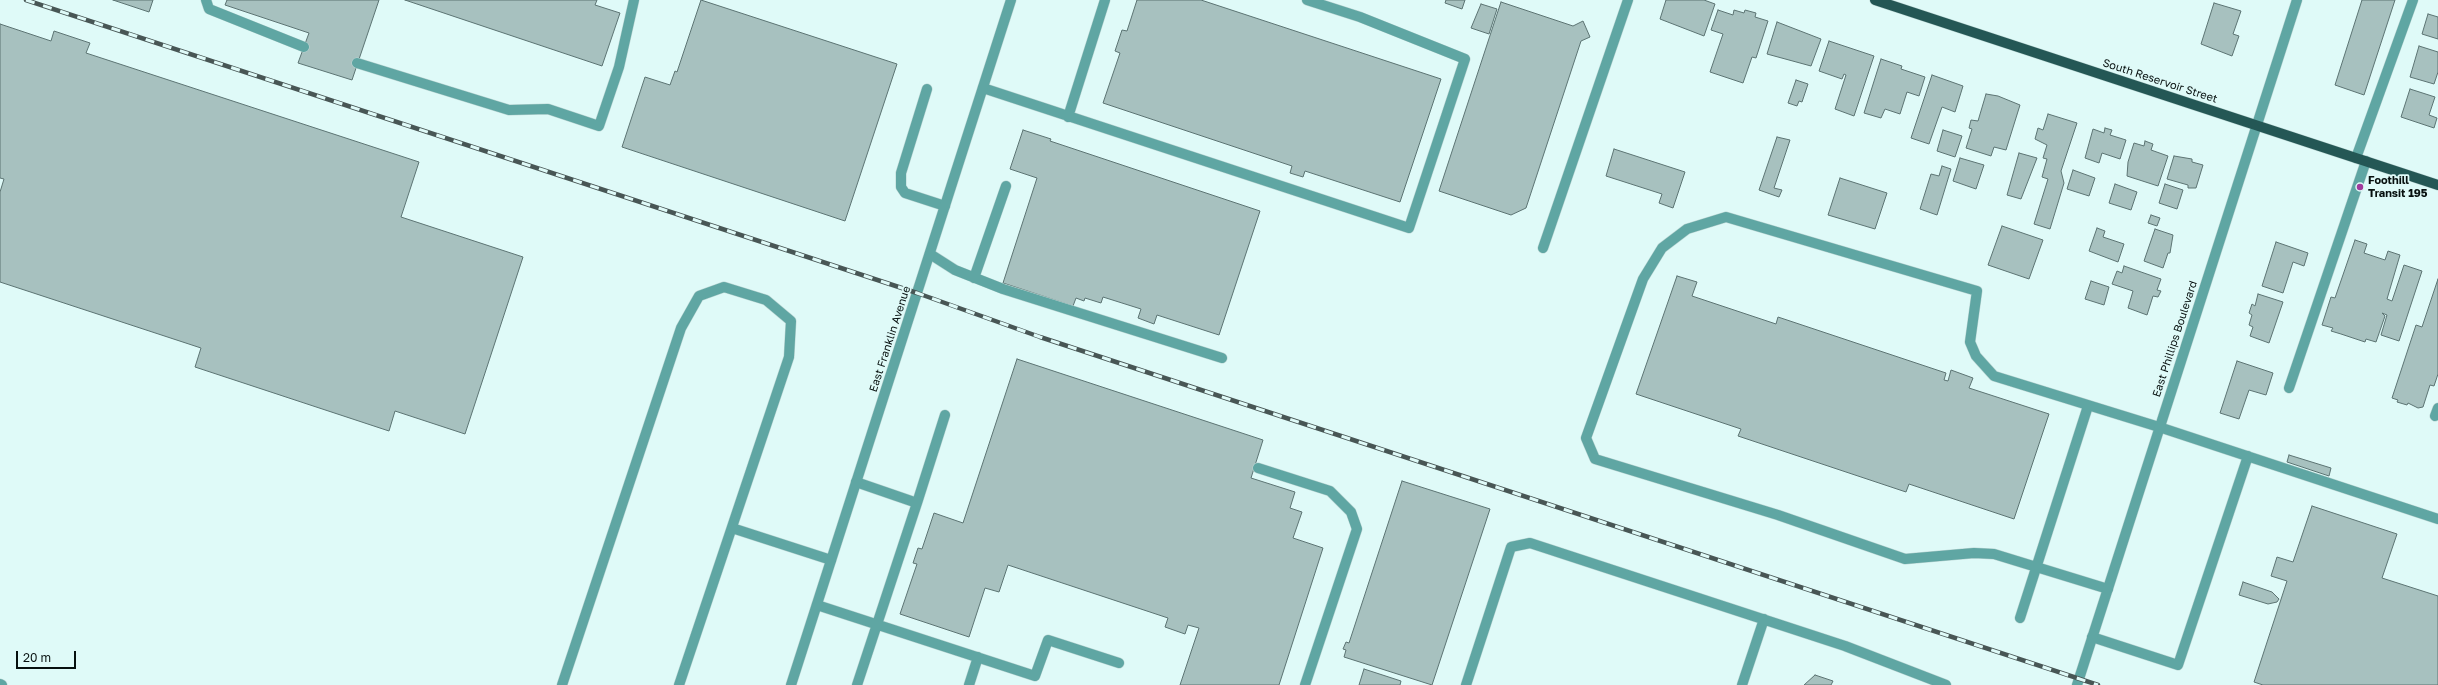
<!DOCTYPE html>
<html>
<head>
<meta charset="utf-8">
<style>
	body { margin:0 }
	#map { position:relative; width:2438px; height:685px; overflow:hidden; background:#dffaf8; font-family:"Golos Text",sans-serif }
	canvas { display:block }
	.scale { position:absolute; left:16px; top:651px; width:60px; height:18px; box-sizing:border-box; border:2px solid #07100f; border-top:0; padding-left:5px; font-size:12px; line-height:14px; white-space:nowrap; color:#07100f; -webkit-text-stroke:3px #dffaf8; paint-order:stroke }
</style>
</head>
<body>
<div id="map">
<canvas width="2438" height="685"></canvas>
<div class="scale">20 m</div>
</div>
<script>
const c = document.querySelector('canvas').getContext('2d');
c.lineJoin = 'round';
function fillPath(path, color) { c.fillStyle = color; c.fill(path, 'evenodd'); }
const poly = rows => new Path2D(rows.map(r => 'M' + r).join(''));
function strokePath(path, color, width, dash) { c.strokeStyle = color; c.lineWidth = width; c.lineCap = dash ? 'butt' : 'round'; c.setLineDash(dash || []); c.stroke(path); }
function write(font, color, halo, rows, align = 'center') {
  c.font = font + ' "Golos Text",sans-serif'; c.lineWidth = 3.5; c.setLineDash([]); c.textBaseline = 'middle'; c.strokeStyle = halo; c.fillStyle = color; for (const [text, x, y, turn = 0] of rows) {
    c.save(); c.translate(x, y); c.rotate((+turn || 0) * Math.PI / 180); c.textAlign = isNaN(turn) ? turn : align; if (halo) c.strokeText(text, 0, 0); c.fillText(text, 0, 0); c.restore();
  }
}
const building = poly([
	[113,0,153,0,149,12,113,0],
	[227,0,379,0,352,80,298,63,309,33,225,5,227,0],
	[405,0,597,0,595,5,620,13,602,66,405,0],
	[701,0,897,64,845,221,622,147,645,77,670,85,675,71,677,72,701,0],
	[1137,0,1201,0,1441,79,1400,202,1305,171,1303,177,1290,173,1292,166,1103,103,1120,53,1115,51,1122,30,1127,31,1137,0],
	[1446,0,1465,0,1462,9,1445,3,1446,0],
	[1666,0,1704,0,1715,4,1704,36,1660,19,1666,0],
	[2362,0,2395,0,2364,95,2335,85,2362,0],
	[1501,2,1573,26,1583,21,1590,37,1581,41,1526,208,1511,215,1439,191,1501,2],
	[2214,3,2241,11,2233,34,2239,36,2232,56,2201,44,2214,3],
	[1481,4,1497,9,1489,34,1471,28,1481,4],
	[1718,10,1733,15,1734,10,1744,13,1745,10,1756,13,1755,17,1768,21,1756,58,1752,57,1743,83,1710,72,1723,34,1711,30,1718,10],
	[2428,14,2438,17,2438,39,2422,34,2428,14],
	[1777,22,1821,39,1811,66,1767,54,1777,22],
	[0,24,51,41,54,31,90,43,86,53,419,162,401,217,523,257,465,434,395,411,389,431,195,367,201,348,0,282,0,192,4,179,0,178,0,24],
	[1829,41,1874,56,1854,116,1835,109,1846,75,1844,74,1842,79,1819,71,1829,41],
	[2419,46,2438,52,2438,72,2434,84,2410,77,2419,46],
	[1881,59,1902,66,1901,69,1925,77,1919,96,1907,92,1900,114,1885,109,1881,118,1864,113,1881,59],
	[1932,75,1963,86,1955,112,1942,107,1929,144,1911,138,1932,75],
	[1796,80,1808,84,1802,102,1799,101,1797,106,1788,103,1796,80],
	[2410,89,2435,97,2429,115,2437,118,2434,128,2401,117,2410,89],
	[1986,94,1998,96,2020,105,2006,150,1994,147,1991,156,1966,148,1972,129,1969,128,1971,120,1978,121,1986,94],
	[2048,114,2077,123,2061,171,2064,183,2050,229,2034,224,2048,179,2042,177,2047,159,2043,158,2047,145,2035,139,2038,128,2043,130,2048,114],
	[2105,128,2112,130,2110,135,2126,140,2120,159,2102,153,2099,163,2085,158,2093,129,2104,133,2105,128],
	[1023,130,1051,139,1050,141,1260,211,1219,335,1157,315,1154,324,1138,318,1141,309,1103,297,1101,303,1085,298,1084,301,1076,298,1073,306,1003,283,1037,178,1010,169,1023,130],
	[1943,130,1962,136,1955,157,1937,151,1943,130],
	[1777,137,1790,140,1774,188,1782,190,1779,197,1759,190,1777,137],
	[2145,141,2153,144,2151,150,2168,156,2158,186,2127,176,2128,162,2134,143,2144,146,2145,141],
	[1614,149,1685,172,1673,208,1659,203,1662,194,1606,176,1614,149],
	[2019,153,2037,158,2021,199,2007,195,2019,153],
	[2174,156,2192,159,2192,162,2203,165,2196,188,2188,188,2188,185,2167,179,2174,156],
	[1960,158,1984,165,1976,189,1953,181,1960,158],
	[1942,166,1951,169,1937,215,1920,209,1931,174,1939,176,1942,166],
	[2073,170,2095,178,2089,196,2067,189,2073,170],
	[1840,178,1887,193,1875,229,1828,215,1840,178],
	[2115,184,2137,192,2131,210,2109,203,2115,184],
	[2165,184,2183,190,2177,209,2159,203,2165,184],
	[2151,215,2160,218,2157,226,2148,223,2151,215],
	[2002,226,2043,240,2029,279,1988,265,2002,226],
	[2097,228,2105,231,2103,237,2124,244,2118,262,2089,251,2097,228],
	[2155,229,2173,235,2170,253,2168,253,2163,268,2144,261,2155,229],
	[2355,240,2367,244,2364,253,2385,260,2388,251,2400,255,2387,299,2392,301,2404,265,2422,271,2399,341,2381,335,2387,315,2382,313,2385,316,2376,342,2366,339,2365,342,2341,334,2331,331,2333,328,2322,325,2331,297,2335,298,2355,240],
	[2276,242,2308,253,2304,266,2293,262,2283,293,2262,286,2276,242],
	[2124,266,2161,279,2157,290,2161,291,2158,297,2153,296,2147,315,2128,308,2133,291,2112,284,2117,271,2122,273,2124,266],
	[1677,276,1697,282,1692,296,1776,324,1778,317,1946,373,1944,380,1948,381,1951,370,1973,378,1969,388,2049,414,2014,519,1909,484,1906,492,1738,436,1741,429,1636,394,1677,276],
	[2438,279,2438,374,2434,386,2430,385,2423,407,2418,408,2408,403,2407,405,2397,402,2398,400,2392,398,2416,325,2422,327,2438,279],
	[2091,281,2109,287,2104,305,2085,299,2091,281],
	[2258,294,2283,302,2269,343,2250,336,2253,327,2249,325,2252,315,2249,313,2252,304,2255,306,2258,294],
	[1017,359,1263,440,1251,478,1295,492,1290,508,1302,512,1293,538,1323,548,1279,685,1180,685,1199,628,1188,625,1185,634,1165,627,1168,618,1008,565,999,592,985,588,969,637,900,614,917,564,913,563,918,548,922,549,934,513,963,523,1017,359],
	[2237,361,2273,373,2266,395,2249,390,2239,419,2220,413,2237,361],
	[2289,455,2331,468,2329,476,2287,462,2289,455],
	[1402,481,1490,509,1432,685,1344,657,1346,650,1343,649,1346,642,1349,643,1402,481],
	[2312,506,2397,534,2382,578,2438,596,2438,685,2263,685,2254,682,2287,581,2271,576,2277,557,2293,562,2312,506],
	[2243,582,2272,592,2279,599,2277,602,2268,604,2239,595,2243,582],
	[1364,669,1401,681,1400,685,1359,685,1364,669],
	[1815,675,1833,681,1831,685,1804,685,1815,675]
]);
const service = poly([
	[206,0,209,9,304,47],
	[357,63,509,110,548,109,599,126,619,67,634,0],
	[983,88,1409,228,1465,59,1360,17,1307,0],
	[927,89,901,173,901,187,905,193,945,206],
	[1068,117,1105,0],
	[2356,158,2413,0],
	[1543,248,1628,0],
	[930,254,955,270,1003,289,1222,358],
	[974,278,1006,186],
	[2289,388,2366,161],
	[2435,416,2438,408],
	[1258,468,1330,491,1351,512,1357,529,1305,685],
	[856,482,917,503,857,685],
	[917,503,945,415],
	[732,528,831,560],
	[2108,589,1994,554,1974,553,1905,559,1778,515,1595,459,1586,438,1643,279,1662,248,1687,229,1726,217,1977,291,1970,342,1976,356,1994,376,2159,427,2438,519],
	[817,605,1035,676,1048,640,1119,663],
	[2020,618,2088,406],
	[2092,637,2178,665,2248,456],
	[0,684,2,685],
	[562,685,681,328,699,296,724,287,766,300,791,321,789,357,679,685],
	[969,685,978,657],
	[1466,685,1511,547,1530,543,1845,646,1946,685],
	[1742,685,1764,619]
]);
const minor = poly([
	[791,685,1011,0]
]);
const tertiary = poly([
	[2077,685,2297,0]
]);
const primary = poly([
	[1875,0,2438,185]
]);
const rail = poly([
	[26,0,917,293,1040,337,2098,685]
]);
const markers = [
	[2360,187,4,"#a13a9d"]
];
const streetNames = [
	["South Reservoir Street",2160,81,18],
	["East Franklin Avenue",890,339,-72],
	["East Phillips Boulevard",2175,339,-72]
];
const poiNames = [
	["Foothill",2368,181],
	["Transit 195",2368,194]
];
fillPath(building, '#a7c1bf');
strokePath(building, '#5c7473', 1);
strokePath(service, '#bcd5d3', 11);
strokePath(minor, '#bcd5d3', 11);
strokePath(tertiary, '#bcd5d3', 11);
strokePath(primary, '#bcd5d3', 11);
strokePath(service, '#5fa6a3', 10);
strokePath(minor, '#5fa6a3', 10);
strokePath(tertiary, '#5fa6a3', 10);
strokePath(primary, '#245755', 10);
strokePath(rail, '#485655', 4.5);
strokePath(rail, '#dffaf8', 3, [9]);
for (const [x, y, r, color] of markers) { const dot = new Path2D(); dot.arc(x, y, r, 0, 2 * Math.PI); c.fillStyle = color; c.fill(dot); strokePath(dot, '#dffaf8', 1.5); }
write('11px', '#07100f', '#dffaf8', streetNames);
write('bold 11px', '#07100f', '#dffaf8', poiNames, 'left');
</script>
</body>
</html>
